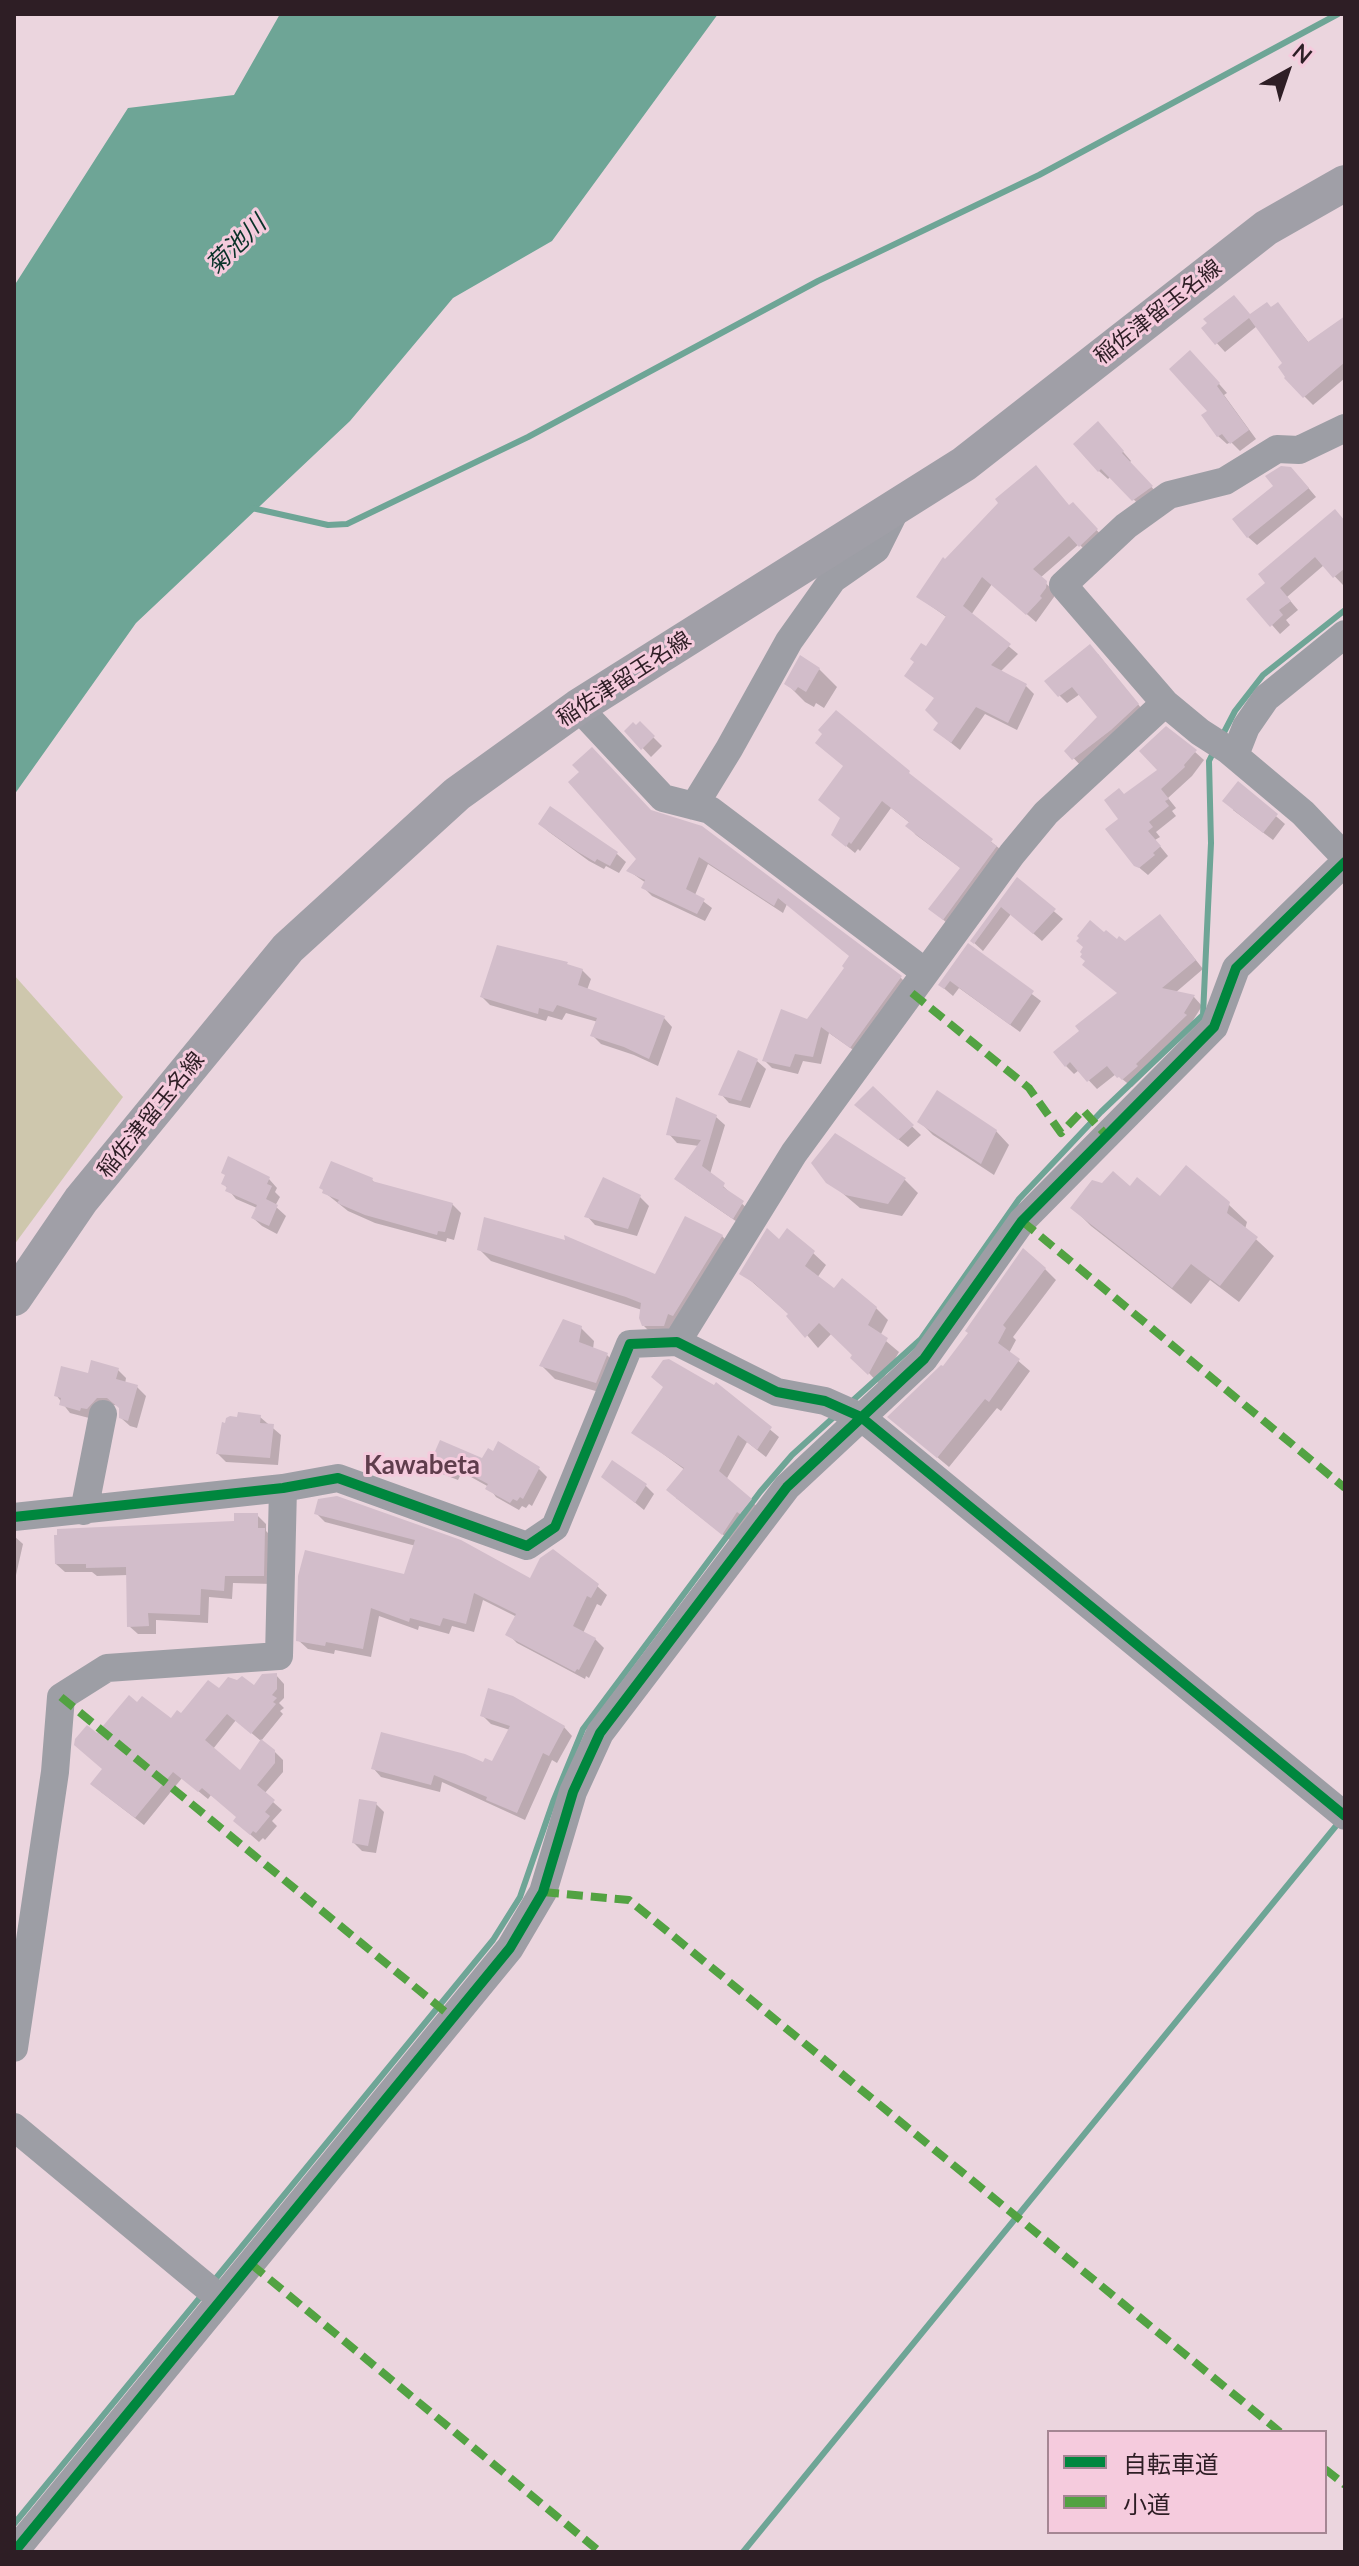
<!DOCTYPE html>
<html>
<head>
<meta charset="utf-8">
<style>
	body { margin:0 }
	#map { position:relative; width:1359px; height:2566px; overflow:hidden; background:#ebd5de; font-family:Lato,"Noto Sans JP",sans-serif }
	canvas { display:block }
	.frame { position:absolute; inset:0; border:16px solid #2e1e25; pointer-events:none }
	.legend { position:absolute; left:1047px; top:2430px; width:280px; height:104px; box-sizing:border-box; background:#f5cbdd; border:2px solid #a58693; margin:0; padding:10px 14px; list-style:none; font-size:24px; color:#2e1e25 }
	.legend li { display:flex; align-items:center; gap:16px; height:40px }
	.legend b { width:40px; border:2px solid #a58693 }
	.north { position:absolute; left:1247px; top:32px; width:80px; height:80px; -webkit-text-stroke:6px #f5cbdd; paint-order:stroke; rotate:40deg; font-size:22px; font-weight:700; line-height:32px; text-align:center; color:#2e1e25 }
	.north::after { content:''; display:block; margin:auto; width:28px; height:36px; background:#2e1e25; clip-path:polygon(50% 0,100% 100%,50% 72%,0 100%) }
</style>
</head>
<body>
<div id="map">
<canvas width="1359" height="2566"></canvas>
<div class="frame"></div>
<ul class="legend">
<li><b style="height:10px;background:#00873e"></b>自転車道</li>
<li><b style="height:10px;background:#52a242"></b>小道</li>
</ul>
<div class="north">N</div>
</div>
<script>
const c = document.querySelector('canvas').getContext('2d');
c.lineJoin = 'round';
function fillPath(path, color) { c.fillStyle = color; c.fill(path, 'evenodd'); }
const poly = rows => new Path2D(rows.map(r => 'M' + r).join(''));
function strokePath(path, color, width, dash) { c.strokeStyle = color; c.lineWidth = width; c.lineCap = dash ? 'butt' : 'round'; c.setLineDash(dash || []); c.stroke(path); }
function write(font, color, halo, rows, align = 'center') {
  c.font = font + ' Lato,"Noto Sans JP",sans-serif'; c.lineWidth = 6; c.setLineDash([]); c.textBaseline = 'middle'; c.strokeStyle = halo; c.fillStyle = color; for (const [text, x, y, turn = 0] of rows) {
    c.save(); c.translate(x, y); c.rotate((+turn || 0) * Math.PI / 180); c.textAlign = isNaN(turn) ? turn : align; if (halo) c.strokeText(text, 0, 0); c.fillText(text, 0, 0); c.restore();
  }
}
const green = poly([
	[14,975,123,1097,14,1245]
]);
const water = poly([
	[280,14,718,14,552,241,453,298,350,421,136,623,14,795,14,286,128,108,234,95]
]);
const shadow = poly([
	[1278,304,1309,343,1345,318,1345,378,1313,405,1286,378,1285,364,1257,326,1225,352,1204,329,1251,316],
	[1199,361,1227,393,1224,395,1256,439,1240,451,1231,442,1227,444,1218,436],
	[1106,432,1131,461,1129,463,1159,495,1142,508,1111,476,1108,479,1099,471],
	[1300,478,1316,497,1257,545,1248,537],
	[1073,505,1105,539,1089,554,1079,544,1040,578,1054,591,1054,597,1036,622,992,584,971,615,1018,654,1000,672,1026,686,1034,694,1017,730,985,714,960,750,935,730,940,723,936,699,906,676,948,618,918,597,945,561],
	[1345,523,1345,583,1343,585,1324,565,1287,597,1298,610,1286,620,1290,625,1280,634,1249,599],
	[1098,654,1145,713,1081,766,1067,751,1100,717,1080,694,1067,703,1059,695],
	[819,669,837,687,824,708,816,703,814,707,805,702,787,684],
	[640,724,662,746,651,757,627,731],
	[1195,752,1204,760,1192,776,1168,798,1176,808,1172,811,1176,816,1156,832,1160,837,1155,840,1168,856,1148,875,1136,865,1121,819,1125,796],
	[917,781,1000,849,952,927,930,909,962,869,916,835,908,826,910,823,891,808,860,851,858,849,855,853,833,835,842,819],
	[1239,784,1285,824,1273,840,1233,810],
	[551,809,617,854,626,862,619,873,606,866,604,869,589,861,549,832,540,824],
	[651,812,901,978,909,986,859,1054,829,1033,821,1064,803,1061,798,1074,772,1068,764,1060,807,1021,847,968,851,957,787,904,783,913,708,864,695,895,712,908,705,921,652,896,644,888,646,883,629,871,639,859],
	[1017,880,1063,919,1042,941,1011,914,983,951,972,941],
	[1168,925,1203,969,1175,993,1194,997,1202,1006,1192,1022,1194,1025,1132,1087,1116,1074,1097,1089,1079,1070,1074,1074,1066,1066,1082,1031,1119,994,1117,942,1125,943],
	[968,946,1041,1001,1020,1032,959,988,953,996,940,985],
	[582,970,591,979,587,990,664,1018,672,1027,658,1066,634,1055,601,1044,593,1036,598,1022,566,1013,562,1020,548,1016,546,1021,490,1005,482,997],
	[757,1061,766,1069,750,1108,729,1103,721,1094],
	[873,1089,921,1135,908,1147,856,1105],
	[716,1117,725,1125,710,1174,751,1212,743,1226,686,1187,699,1146,677,1143,669,1134],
	[919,1121,996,1131,1009,1145,994,1175,933,1135],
	[836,1136,905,1180,918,1193,902,1216,860,1208,828,1181],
	[269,1179,277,1188,275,1192,280,1197,275,1206,286,1216,277,1234,262,1226,253,1218,257,1208,236,1199,223,1183],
	[372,1180,376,1184,452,1204,461,1213,454,1240,447,1238,446,1242,375,1223,348,1211,324,1192],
	[604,1180,640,1197,649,1206,637,1236,595,1225,587,1216],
	[1130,1188,1160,1198,1228,1204,1247,1222,1245,1229,1274,1256,1239,1302,1210,1280,1191,1304,1091,1226,1073,1208],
	[686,1219,722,1236,734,1248,685,1327,656,1338,643,1325,642,1310,491,1261,479,1249,656,1277],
	[779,1242,813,1253,826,1265,817,1278,834,1290,876,1308,888,1320,880,1336,899,1352,880,1385,832,1333,818,1348,790,1315,742,1273],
	[1045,1269,1056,1280,1013,1337,1016,1340,1009,1353,1030,1371,1001,1411,997,1408,949,1467,901,1427,970,1333],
	[581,1328,594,1341,593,1349,607,1355,620,1368,609,1395,555,1379,542,1366],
	[118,1370,126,1378,125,1384,137,1387,146,1396,137,1428,130,1426,121,1418,121,1408,117,1405,106,1406,89,1418,70,1413,56,1395,89,1375],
	[716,1385,779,1437,766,1457,747,1442,726,1480,759,1508,731,1541,676,1498,685,1470,633,1432],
	[260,1417,281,1435,278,1465,226,1462,218,1454],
	[483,1461,539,1469,547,1477,532,1506,529,1504,526,1508,522,1506,519,1510,496,1497,489,1487,462,1472,458,1480,440,1473,432,1464],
	[604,1477,645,1485,654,1494,644,1510],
	[319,1501,531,1580,597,1586,607,1595,601,1606,597,1604,583,1633,595,1639,604,1648,589,1678,586,1676,585,1679,517,1643,508,1634,517,1617,483,1600,474,1632,452,1626,449,1634,419,1626,418,1630,379,1616,371,1657,335,1650,334,1654,308,1649,298,1640,405,1577,416,1546,325,1522,316,1513],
	[257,1515,266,1524,266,1531,273,1538,272,1584,233,1583,232,1599,209,1597,208,1623,156,1620,156,1634,138,1634,129,1626,128,1575,97,1576,92,1572,65,1572,56,1564,236,1523],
	[14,1536,23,1544,14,1584],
	[276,1675,284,1684,284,1698,279,1703,284,1708,280,1711,283,1714,261,1741,236,1720,213,1749,241,1773,274,1751,283,1760,283,1772,264,1794,282,1810,272,1821,277,1826,265,1840,263,1838,259,1842,244,1829,238,1817,211,1795,208,1799,182,1778,144,1825,101,1792,104,1769,97,1736,138,1705,171,1721,219,1691,254,1688],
	[482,1715,564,1727,572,1736,557,1763,552,1760,525,1820,442,1782,440,1792,381,1777,373,1768,492,1763,510,1730,491,1724],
	[376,1804,384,1812,376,1853,362,1851,354,1843]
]);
const stream = poly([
	[252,508,328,525,347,524,528,437,818,281,1039,175,1338,14],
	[1221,738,1235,711,1263,675,1345,610],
	[850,1403,921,1339,1019,1199,1101,1112,1203,1015,1211,843,1209,761,1214,751],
	[212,2283,493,1940,520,1897,553,1802,583,1729,760,1492,792,1455,835,1416],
	[14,2524,202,2295],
	[743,2552,1340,1821]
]);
const building = poly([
	[1234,295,1250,314,1267,302,1271,307,1278,302,1308,342,1345,316,1345,362,1303,398,1284,378,1285,377,1278,367,1282,363,1249,318,1215,345,1201,328,1207,323,1203,319],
	[1190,350,1220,383,1217,386,1249,430,1230,444,1222,434,1217,437,1201,415,1207,411,1169,369],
	[1098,421,1124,451,1122,453,1153,486,1132,501,1101,469,1098,472,1073,444],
	[1036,465,1069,505,1073,502,1098,529,1079,547,1069,536,1033,569,1047,581,1046,588,1040,596,1042,598,1026,615,982,577,963,606,1011,644,991,665,1027,684,1008,723,976,707,951,743,933,730,938,723,925,710,934,698,904,676,914,662,910,659,921,643,926,646,946,616,916,597,943,557,945,559,998,503,995,499],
	[1281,466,1291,467,1309,488,1247,538,1232,519,1273,486,1265,476],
	[1335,509,1345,521,1345,568,1333,578,1315,557,1280,588,1291,601,1279,610,1283,615,1270,627,1246,599,1265,583,1258,574],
	[1090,644,1139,704,1111,730,1072,760,1064,751,1097,717,1072,687,1058,697,1044,681],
	[800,655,820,668,806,692,798,687,795,691,784,684],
	[836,710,910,771,909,773,993,839,991,842,997,846,943,920,928,909,960,868,905,826,909,822,882,801,851,844,849,842,846,847,831,835,840,818,818,800,843,766,815,743,822,734,818,730],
	[640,721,655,736,641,750,624,731,633,722,636,725],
	[1166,726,1197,750,1184,765,1185,767,1161,789,1169,799,1165,801,1169,806,1149,822,1153,827,1148,831,1161,846,1153,853,1155,855,1139,868,1134,866,1105,829,1118,819,1104,800,1119,788,1124,794,1157,770,1139,751],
	[592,747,651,810,702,826,902,976,850,1048,821,1027,813,1057,795,1054,790,1067,762,1061,781,1009,807,1019,844,968,842,966,849,956,778,898,774,906,699,857,686,889,705,899,697,914,641,888,645,880,626,871,636,859,568,782,579,772,572,765],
	[1238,781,1278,814,1263,833,1222,801],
	[550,806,618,852,610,866,597,859,595,862,578,852,538,824],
	[1017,877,1056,909,1033,934,1001,907,974,944,970,941],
	[1160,914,1196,960,1162,988,1195,995,1184,1013,1187,1015,1136,1064,1138,1066,1122,1080,1119,1077,1117,1078,1107,1066,1087,1082,1070,1062,1065,1067,1053,1052,1079,1031,1075,1026,1117,993,1082,965,1085,961,1080,957,1082,954,1080,952,1083,947,1076,941,1079,938,1077,936,1090,920,1104,932,1106,930,1117,939,1119,936,1125,941],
	[968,943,1034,991,1010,1025,950,981,944,989,938,985],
	[497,945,568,962,567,964,583,969,578,985,665,1016,649,1059,624,1047,590,1036,597,1018,557,1005,553,1012,539,1008,538,1014,480,997],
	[738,1050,758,1059,741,1101,718,1095],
	[873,1086,914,1125,898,1140,854,1105],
	[937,1090,997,1130,981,1164,917,1122],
	[676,1097,717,1115,702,1166,725,1183,723,1187,744,1201,733,1219,674,1179,701,1140,666,1135],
	[835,1133,906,1178,888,1204,845,1195,826,1183,811,1163],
	[228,1156,270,1177,267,1184,272,1186,266,1199,278,1205,269,1226,251,1218,257,1205,225,1191,227,1187,221,1184,225,1175,221,1173],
	[331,1161,373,1178,372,1181,453,1203,445,1232,438,1231,437,1235,365,1215,337,1203,339,1200,322,1193,323,1190,319,1188],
	[1186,1165,1230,1202,1227,1213,1258,1237,1220,1286,1191,1264,1172,1288,1070,1208,1092,1180,1102,1183,1113,1171,1130,1186,1137,1177,1160,1196],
	[603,1177,641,1195,628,1229,584,1217],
	[685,1216,723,1235,673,1316,668,1314,664,1326,642,1326,639,1318,641,1303,626,1297,477,1250,484,1217,565,1240,564,1235,655,1274],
	[767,1228,779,1239,787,1228,815,1251,805,1266,834,1288,842,1278,877,1307,868,1325,888,1338,868,1375,850,1358,852,1355,819,1323,805,1338,786,1316,788,1314,754,1283,739,1274],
	[1023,1248,1046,1268,1003,1325,1006,1328,998,1343,1020,1359,989,1402,985,1399,937,1458,887,1417,941,1365,943,1366,968,1333,965,1331],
	[563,1319,582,1326,579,1342,608,1353,596,1383,539,1366],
	[669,1359,714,1385,716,1382,772,1427,757,1450,738,1435,719,1471,752,1499,740,1514,737,1512,722,1535,666,1490,684,1468,631,1433,663,1387,651,1377,663,1360],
	[91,1360,119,1368,116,1379,138,1385,128,1421,119,1418,119,1408,107,1398,97,1398,87,1409,81,1408,80,1411,59,1405,61,1398,54,1396,61,1366,88,1373],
	[238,1412,261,1415,260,1423,274,1424,270,1458,216,1454,222,1422,225,1423,226,1418,230,1416,237,1417],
	[440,1440,482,1458,488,1448,493,1451,498,1441,540,1467,523,1499,520,1497,517,1501,513,1499,510,1503,485,1489,488,1484,453,1465,450,1473,429,1465],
	[612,1460,647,1484,635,1503,601,1477],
	[337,1496,461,1540,530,1578,540,1558,553,1549,599,1584,591,1598,587,1596,573,1626,596,1638,579,1670,577,1669,575,1672,505,1635,516,1614,474,1593,466,1624,443,1618,440,1626,410,1618,409,1622,371,1608,363,1649,326,1642,325,1646,296,1641,298,1576,305,1550,404,1574,415,1540,314,1514,318,1499],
	[234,1513,258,1513,258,1528,265,1528,264,1576,225,1576,224,1591,201,1589,200,1615,148,1613,149,1626,127,1627,126,1567,86,1568,86,1564,55,1564,54,1535,57,1535,57,1529,234,1521],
	[277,1673,277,1689,272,1695,277,1698,273,1702,276,1704,251,1734,227,1714,205,1740,240,1770,261,1739,275,1750,275,1763,257,1785,275,1800,265,1812,270,1816,256,1833,253,1831,250,1835,233,1821,236,1817,202,1788,198,1792,173,1772,135,1818,90,1784,102,1769,74,1745,75,1739,87,1725,97,1733,129,1695,137,1702,142,1696,171,1718,177,1710,181,1713,208,1680,219,1688,228,1677,237,1680,242,1676,254,1685,262,1674],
	[488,1688,513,1696,565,1726,549,1756,543,1753,517,1813,486,1800,487,1797,434,1775,431,1785,371,1769,381,1732,465,1754,483,1762,485,1758,492,1761,510,1726,480,1716],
	[359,1799,377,1802,368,1846,352,1843]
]);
const minor = poly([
	[1345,428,1299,450,1277,449,1225,481,1169,495,1126,526,1063,585,1165,703,1200,732,1228,750,1303,813,1345,857],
	[578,707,663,798,710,810,925,972],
	[1235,755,1246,727,1266,698,1345,634],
	[694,806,729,749,789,641,833,579,876,549,898,505],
	[677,1342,794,1153,1012,854,1046,813,1165,703],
	[84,1511,103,1414],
	[14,1517,283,1488,338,1478,527,1546,555,1527,630,1344,677,1342,777,1392,825,1401,861,1417,1345,1816],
	[14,2048,55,1772,61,1697,107,1668,279,1656,283,1488],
	[14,2127,221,2299],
	[14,2552,510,1948,543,1892,573,1792,600,1733,787,1487,924,1359,1022,1221,1214,1027,1236,968,1345,862]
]);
const major = poly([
	[14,1298,81,1200,288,948,457,794,578,707,964,464,1266,228,1345,183]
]);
const quiet = poly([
	[912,993,1029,1088,1061,1133,1083,1110,1106,1135],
	[1022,1221,1345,1488],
	[61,1697,454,2019],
	[543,1892,629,1900,1280,2432],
	[251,2264,600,2552],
	[1325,2469,1345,2485]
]);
const cycleway = poly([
	[14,1517,283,1488,338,1478,527,1546,555,1527,630,1344,677,1342,777,1392,825,1401,861,1417,1345,1816],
	[14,2552,510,1948,543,1892,573,1792,600,1733,787,1487,924,1359,1022,1221,1214,1027,1236,968,1345,862]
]);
const streetNames = [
	["稲佐津留玉名線",1158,312,-38],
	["稲佐津留玉名線",624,679,-33],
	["稲佐津留玉名線",151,1115,-51]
];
const waterNames = [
	["菊池川",236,245,-44]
];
const quarterNames = [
	["Kawabeta",422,1466]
];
fillPath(green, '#cec7ad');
fillPath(water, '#6ea596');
fillPath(shadow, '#0003');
strokePath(stream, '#6ea596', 6);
fillPath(building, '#d2bdca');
strokePath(minor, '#9d9ea5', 28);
strokePath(major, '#a09fa7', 36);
strokePath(quiet, '#52a242', 8, [16, 8]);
strokePath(cycleway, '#00873e', 10);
write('22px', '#2e1e25', '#f5cbdd', streetNames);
write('italic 24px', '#093228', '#f5cbdd', waterNames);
write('bold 26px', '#5f3d4c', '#f5cbdd', quarterNames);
</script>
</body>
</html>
